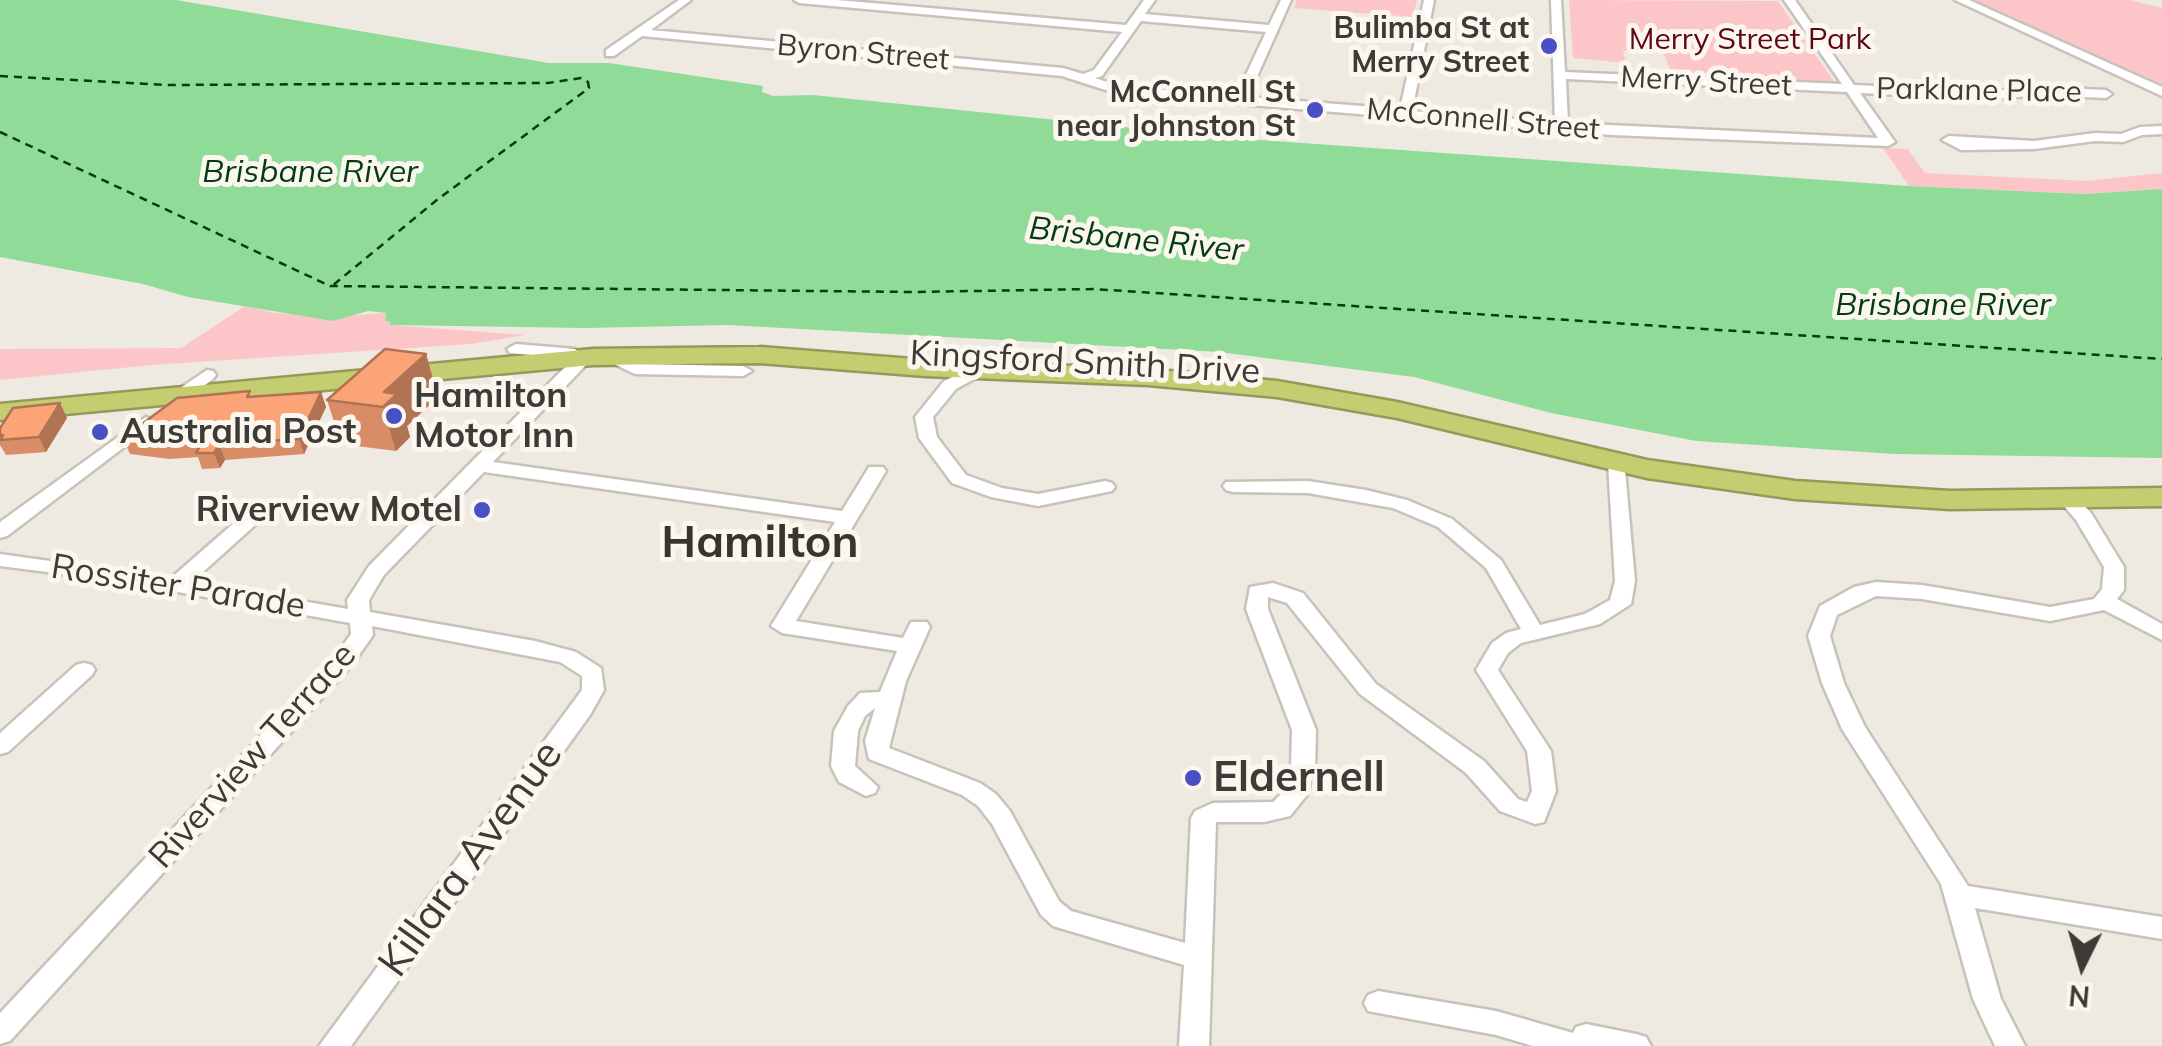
<!DOCTYPE html>
<html>
<head>
<meta charset="utf-8">
<style>
	body { margin:0 }
	#map { position:relative; width:2162px; height:1046px; overflow:hidden; background:#efeae1; font-family:Mulish,sans-serif }
	canvas { display:block }
	.north { position:absolute; left:2032px; top:916px; width:100px; height:100px; -webkit-text-stroke:8px #fcf7ee; paint-order:stroke; rotate:185deg; font-size:28px; font-weight:700; line-height:40px; text-align:center; color:#3d3b38 }
	.north::after { content:''; display:block; margin:auto; width:35px; height:45px; background:#3d3b38; clip-path:polygon(50% 0,100% 100%,50% 72%,0 100%) }
</style>
</head>
<body>
<div id="map">
<canvas width="2162" height="1046"></canvas>
<div class="north">N</div>
</div>
<script>
const c = document.querySelector('canvas').getContext('2d');
c.lineJoin = 'round';
function fillPath(path, color) { c.fillStyle = color; c.fill(path, 'evenodd'); }
const poly = rows => new Path2D(rows.map(r => 'M' + r).join(''));
function strokePath(path, color, width, dash) { c.strokeStyle = color; c.lineWidth = width; c.lineCap = dash ? 'butt' : 'round'; c.setLineDash(dash || []); c.stroke(path); }
function write(font, color, halo, rows, align = 'center') {
  c.font = font + ' Mulish,sans-serif'; c.lineWidth = 10; c.setLineDash([]); c.textBaseline = 'middle'; c.strokeStyle = halo; c.fillStyle = color; for (const [text, x, y, turn = 0] of rows) {
    c.save(); c.translate(x, y); c.rotate((+turn || 0) * Math.PI / 180); c.textAlign = isNaN(turn) ? turn : align; if (halo) c.strokeText(text, 0, 0); c.fillText(text, 0, 0); c.restore();
  }
}
const green = poly([
	[1297,0,1417,0,1413,17,1294,8],
	[1569,0,1778,1,1835,83,1673,76,1663,52,1623,51,1626,63,1573,58],
	[1964,0,2129,0,2162,8,2162,87,2051,35,2040,35],
	[1883,148,1908,149,1925,173,2087,181,2162,173,2162,189,2083,194,1909,186],
	[245,306,275,313,339,316,387,313,385,321,392,321,390,325,525,335,471,344,152,365,0,380,0,349,181,348]
]);
const water = poly([
	[0,0,176,0,549,63,609,63,763,86,762,92,773,96,813,95,1232,138,1909,186,2083,194,2162,189,2162,458,1895,454,1696,441,1551,413,1414,377,1219,352,728,325,585,328,389,325,391,322,385,321,386,313,368,311,333,321,188,297,143,284,0,257]
]);
const ferry = poly([
	[0,76,166,85,548,83,581,78,588,82,589,88,438,199,332,286],
	[0,132,330,286,915,292,1094,289,2162,359]
]);
const minor = poly([
	[679,0,691,0,651,30,1063,68,1083,74,1094,70,1122,32,799,3,794,0,837,0,1126,25,1144,0,1155,0,1145,14,1269,25,1281,0,1291,0,1248,97,1400,109,1424,0,1434,0,1412,111,1555,122,1551,0,1561,0,1565,72,1842,84,1784,0,1795,0,1854,85,1993,91,2041,87,2106,90,2112,94,2106,98,2041,95,1993,99,1860,93,1895,142,1888,146,1612,135,1118,94,1062,76,642,36,614,56,606,56,606,50,679,0],
	[1141,21,1266,32,1236,96,1119,86,1095,78,1102,76,1141,21],
	[1566,79,1847,92,1878,138,1568,123,1566,79],
	[1955,0,1969,0,2162,87,2162,96,1955,0],
	[2162,126,2162,134,2142,135,2123,142,2095,141,2034,149,1961,150,1942,140,1949,136,2034,141,2095,133,2121,134,2140,127,2162,126],
	[516,344,575,349,585,358,586,365,493,462,842,511,869,467,883,467,886,471,796,621,903,638,911,622,927,622,930,627,906,681,889,748,980,783,996,794,1010,811,1059,901,1071,911,1185,943,1191,818,1195,811,1213,803,1273,802,1284,791,1291,769,1292,730,1246,609,1250,587,1273,583,1303,593,1376,684,1484,761,1518,799,1527,802,1532,791,1527,751,1476,670,1492,643,1506,633,1521,629,1486,568,1438,527,1393,508,1308,493,1233,492,1226,490,1223,486,1226,482,1308,481,1366,490,1407,500,1452,519,1501,560,1540,625,1585,614,1610,600,1615,581,1608,463,1617,457,1624,459,1635,581,1631,604,1600,624,1521,643,1508,653,1498,670,1551,751,1556,791,1544,822,1535,824,1500,811,1466,773,1360,694,1287,603,1268,597,1268,609,1316,730,1315,769,1307,795,1290,816,1264,822,1216,822,1209,1046,1179,1046,1184,965,1053,926,1041,915,992,824,978,806,962,795,869,759,865,741,875,708,865,716,858,731,855,766,878,787,875,793,866,796,839,782,831,766,834,731,848,706,860,693,880,692,897,651,782,633,771,626,835,522,484,472,384,575,369,600,370,612,535,641,576,652,601,668,604,690,590,715,351,1046,319,1046,582,690,582,676,560,662,372,626,373,635,352,665,10,1041,0,1044,0,1013,336,655,351,634,350,623,111,580,0,566,0,554,171,578,250,509,257,507,267,513,264,517,192,582,348,609,347,600,369,566,568,364,565,358,510,353,507,349,516,344],
	[625,350,631,351,634,362,637,364,743,366,752,371,743,376,635,374,616,365,616,355,625,350],
	[975,366,981,367,984,371,981,375,956,389,933,417,937,437,966,475,1002,488,1038,494,1105,481,1112,483,1115,487,1112,491,1038,506,991,497,952,483,919,438,915,417,944,381,975,366],
	[207,370,213,371,216,375,213,379,179,405,167,405,164,401,167,397,207,370],
	[146,417,155,422,152,426,7,536,0,538,0,522,146,417],
	[2067,492,2074,494,2091,513,2124,567,2124,590,2117,599,2162,624,2162,640,2104,610,2050,621,1922,599,1876,596,1837,615,1830,636,1844,683,1865,727,1968,886,2162,917,2162,939,1975,908,2001,999,2025,1046,1995,1046,1973,999,1941,884,1842,729,1822,683,1808,636,1820,606,1854,587,1876,582,1922,585,2050,607,2094,599,2102,589,2104,567,2076,520,2057,498,2067,492],
	[84,663,92,665,95,670,92,675,8,752,0,754,0,733,76,665,84,663],
	[1378,991,1496,1011,1573,1033,1576,1027,1586,1024,1636,1034,1646,1037,1651,1046,1533,1046,1496,1035,1368,1011,1364,1003,1368,995,1378,991]
]);
const highway = poly([
	[760,347,925,360,1148,369,1277,381,1397,402,1647,460,1795,481,1950,491,2162,488,2162,506,1950,509,1795,499,1647,478,1397,418,1277,397,1148,385,925,376,760,363,593,365,0,420,0,404,593,349,760,347]
]);
const wall = poly([
	[426,354,438,397,407,426,410,437,396,451,341,444,327,400],
	[321,392,326,407,304,454,225,460,220,468,202,469,198,457,170,459,130,454,123,438,252,397],
	[60,403,67,418,46,452,6,455,0,445,0,428]
]);
const shadedWall = poly([
	[426,354,438,397,407,426,410,437,396,451,383,407,384,392],
	[321,392,326,407,304,454,299,439],
	[60,403,67,418,46,452,39,437],
	[219,444,225,460,220,468,214,453]
]);
const building = poly([
	[385,349,426,354,384,392,397,394,383,407,327,400,385,349],
	[250,391,247,397,321,392,299,439,219,444,214,453,196,453,203,441,163,444,123,438,177,398,250,391],
	[60,403,39,437,0,440,3,435,0,435,0,428,13,408,60,403]
]);
const markers = [
	[1549,46,10,"#494fc5"],
	[1315,110,10,"#494fc5"],
	[394,416,10,"#494fc5"],
	[100,432,10,"#494fc5"],
	[482,510,10,"#494fc5"],
	[1193,778,10,"#494fc5"]
];
const farPoinames = [
	["Bulimba St at",1529,29],
	["Merry Street",1529,63],
	["McConnell St",1295,93],
	["near Johnston St",1295,127]
];
const farParknames = [
	["Merry Street Park",1750,40]
];
const farStreetnames = [
	["Byron Street",863,53,5],
	["Merry Street",1706,82,3],
	["Parklane Place",1979,91,1],
	["McConnell Street",1483,120,5]
];
const farWaternames = [
	["Brisbane River",310,172],
	["Brisbane River",1136,240,6],
	["Brisbane River",1943,305]
];
const streetNames = [
	["Kingsford Smith Drive",1085,363,3],
	["Rossiter Parade",178,587,9],
	["Riverview Terrace",253,756,-48]
];
const poiNames = [
	["Hamilton",414,396],
	["Motor Inn",414,436],
	["Australia Post",120,432],
	["Riverview Motel",462,510,"right"]
];
const nearPoinames = [
	["Eldernell",1213,778]
];
const nearStreetnames = [
	["Killara Avenue",471,859,-54]
];
const districtNames = [
	["Hamilton",760,543]
];
fillPath(green, '#fcc6c9');
fillPath(water, '#90db98');
strokePath(ferry, '#033c12', 2.5, [8, 6]);
strokePath(minor, '#c7c2ba', 5);
strokePath(highway, '#959a5c', 5);
fillPath(minor, '#fff');
fillPath(highway, '#c4cd6f');
fillPath(wall, '#d88d67');
fillPath(shadedWall, '#b07354');
fillPath(building, '#fba478');
strokePath(building, '#b07354', 2.5);
for (const [x, y, r, color] of markers) { const dot = new Path2D(); dot.arc(x, y, r, 0, 2 * Math.PI); c.fillStyle = color; c.fill(dot); strokePath(dot, '#fcf7ee', 4); }
write('bold 30px', '#3d3b38', '#fcf7ee', farPoinames, 'right');
write('30px', '#5e041c', '#fcf7ee', farParknames);
write('30px', '#3d3b38', '#fcf7ee', farStreetnames);
write('italic 32px', '#033c12', '#fcf7ee', farWaternames);
write('35px', '#3d3b38', '#fcf7ee', streetNames);
write('bold 35px', '#3d3b38', '#fcf7ee', poiNames, 'left');
write('bold 42px', '#3d3b38', '#fcf7ee', nearPoinames, 'left');
write('42px', '#3d3b38', '#fcf7ee', nearStreetnames);
write('bold 45px', '#39352e', '#fcf7ee', districtNames);
</script>
</body>
</html>
